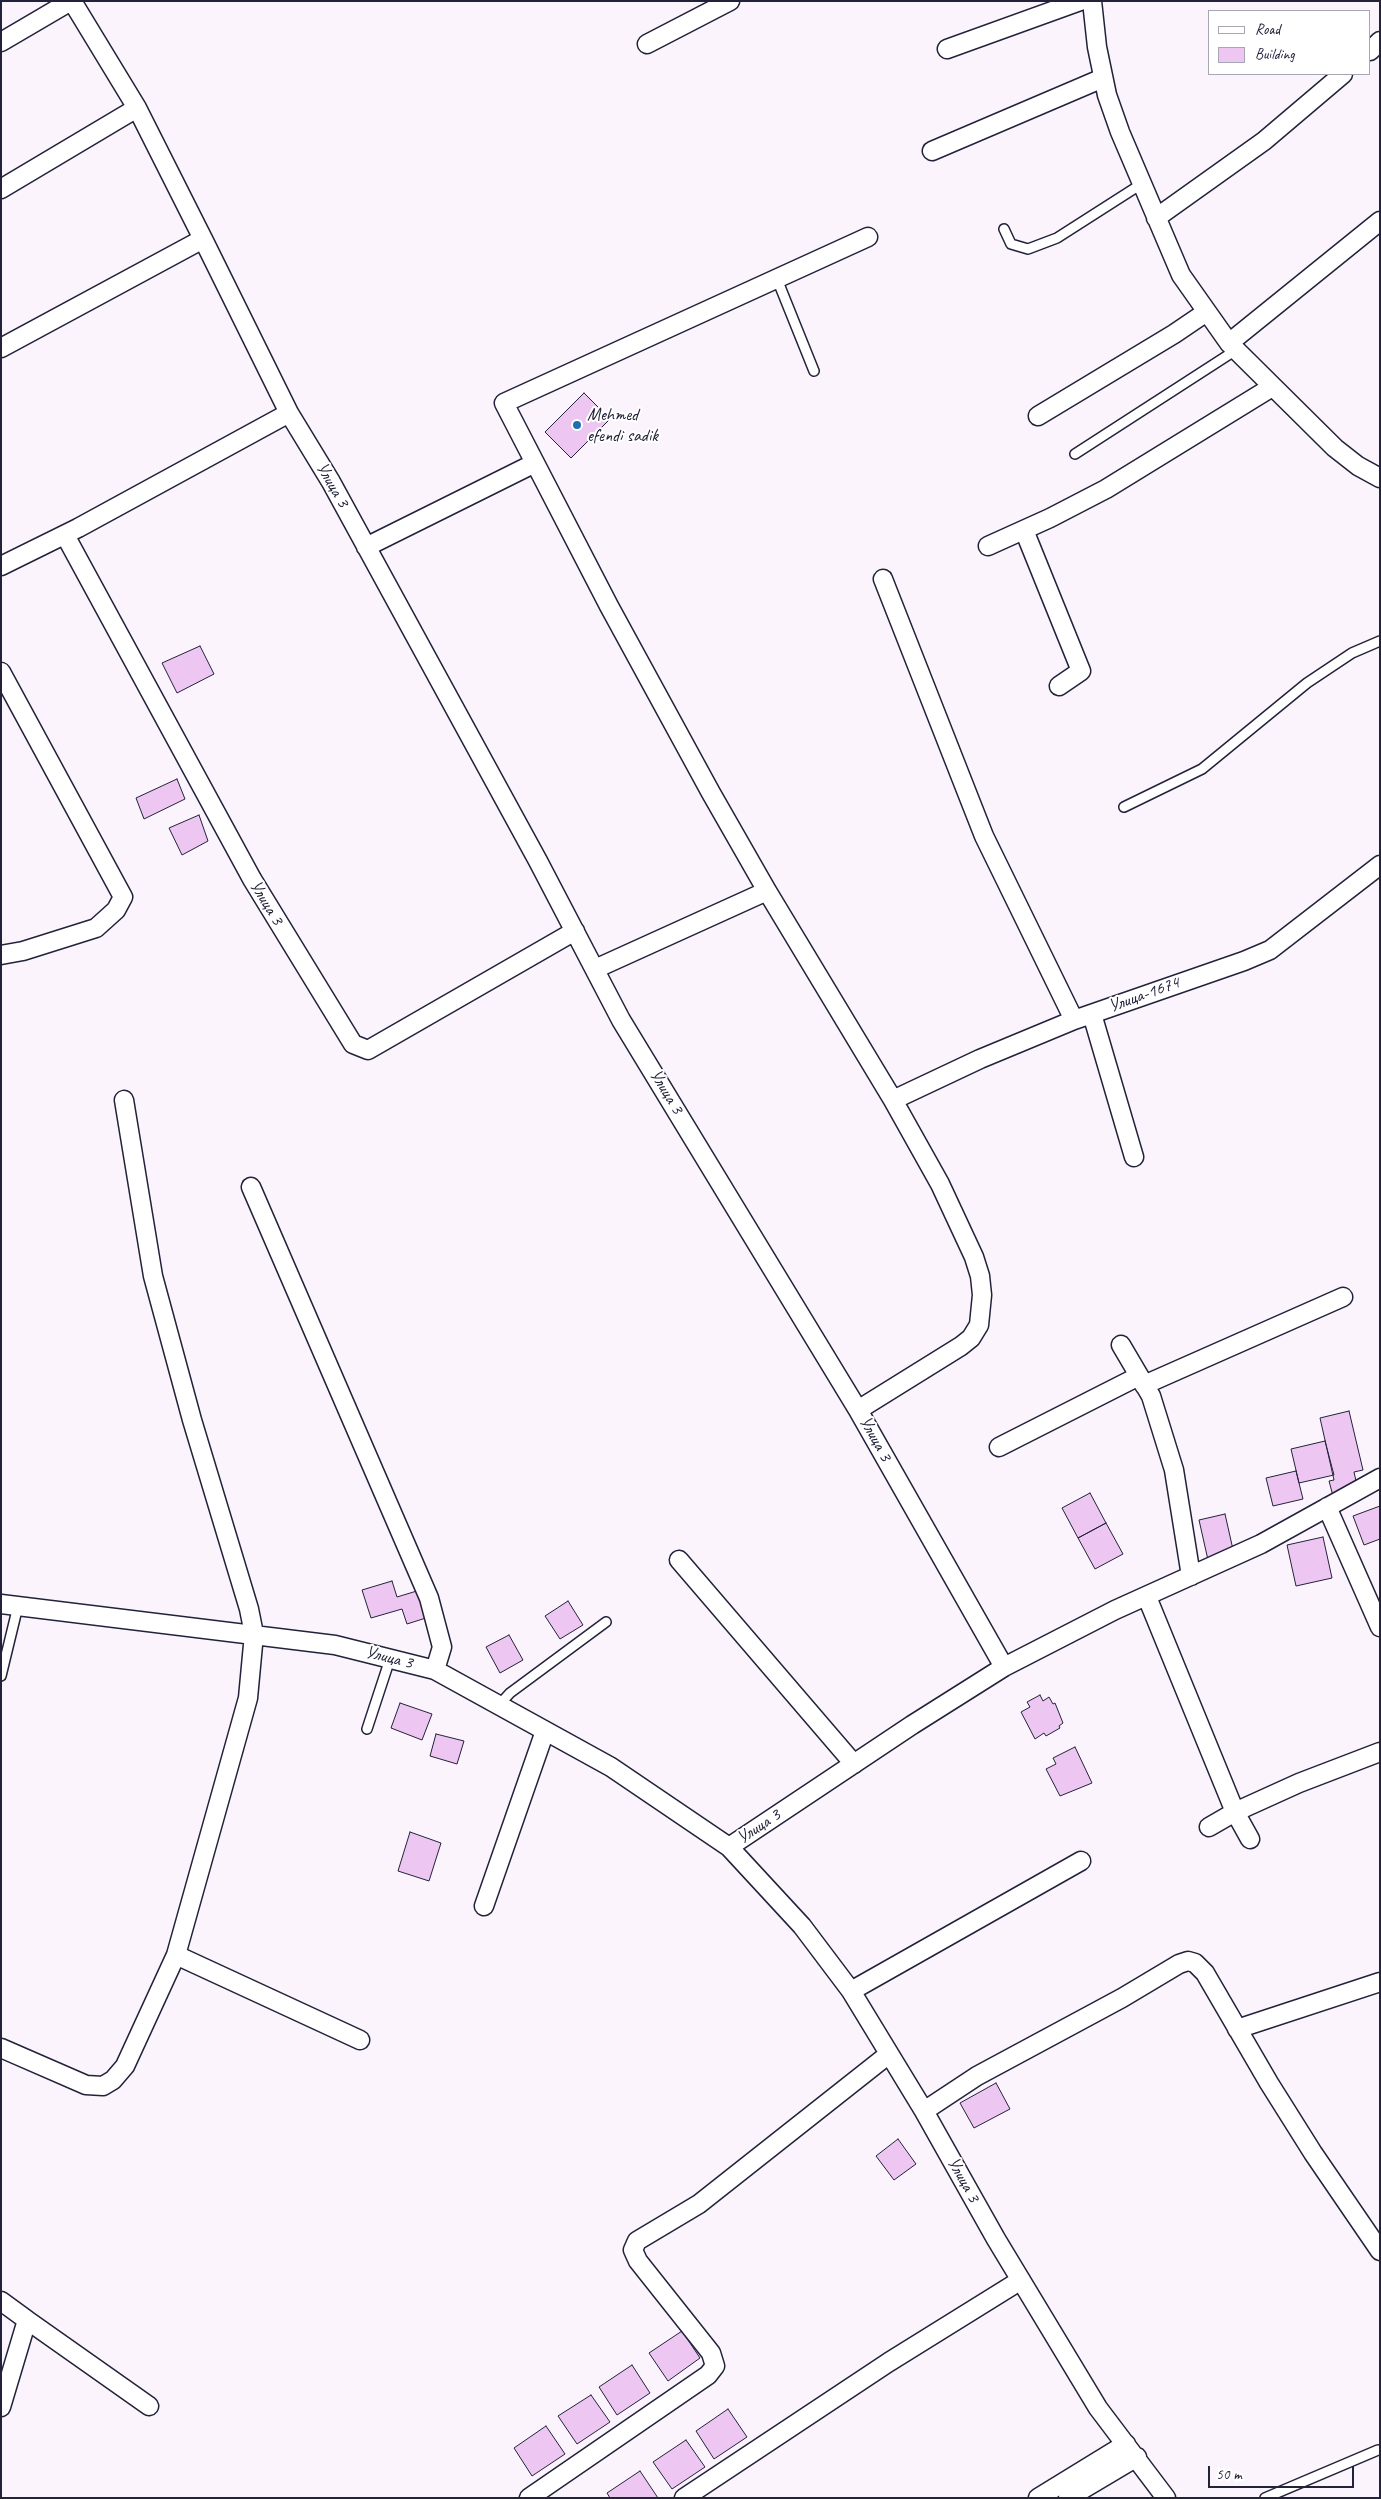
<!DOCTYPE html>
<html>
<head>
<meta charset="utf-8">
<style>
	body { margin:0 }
	#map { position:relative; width:1381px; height:2499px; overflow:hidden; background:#fbf4fc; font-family:Caveat,sans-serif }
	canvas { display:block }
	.frame { position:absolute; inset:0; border:2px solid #22223b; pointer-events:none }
	.legend { position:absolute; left:1208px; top:10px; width:162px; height:65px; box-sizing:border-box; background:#fff; border:1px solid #a7a7b1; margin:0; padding:6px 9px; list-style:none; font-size:15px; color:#22223b }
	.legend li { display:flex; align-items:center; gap:10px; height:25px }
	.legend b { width:25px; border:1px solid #a7a7b1 }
	.scale { position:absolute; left:1208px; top:2466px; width:146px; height:22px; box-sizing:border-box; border:2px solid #22223b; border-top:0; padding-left:6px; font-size:15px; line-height:18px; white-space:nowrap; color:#22223b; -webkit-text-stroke:4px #fff; paint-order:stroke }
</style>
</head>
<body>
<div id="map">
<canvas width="1381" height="2499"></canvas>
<div class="frame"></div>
<ul class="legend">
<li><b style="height:6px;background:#fff"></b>Road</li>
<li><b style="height:14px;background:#edc7f1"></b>Building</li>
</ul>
<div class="scale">50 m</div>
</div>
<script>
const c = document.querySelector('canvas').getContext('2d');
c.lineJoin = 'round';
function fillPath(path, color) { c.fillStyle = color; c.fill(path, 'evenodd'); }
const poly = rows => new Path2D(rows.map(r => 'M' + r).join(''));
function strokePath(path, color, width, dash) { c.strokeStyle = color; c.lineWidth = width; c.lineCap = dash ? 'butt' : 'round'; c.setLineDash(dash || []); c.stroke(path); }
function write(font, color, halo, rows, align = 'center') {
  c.font = font + ' Caveat,sans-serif'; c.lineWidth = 4; c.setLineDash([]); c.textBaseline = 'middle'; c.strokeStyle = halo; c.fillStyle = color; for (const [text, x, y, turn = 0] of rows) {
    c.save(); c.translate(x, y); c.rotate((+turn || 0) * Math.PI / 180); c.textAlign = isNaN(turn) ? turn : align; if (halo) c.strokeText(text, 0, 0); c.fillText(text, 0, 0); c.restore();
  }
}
const building = poly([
	[584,393,610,419,571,458,545,432,584,393],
	[200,646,214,674,177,693,162,663,200,646],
	[177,779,185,799,144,819,136,798,177,779],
	[199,815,208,841,182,855,169,828,199,815],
	[1349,1411,1363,1470,1354,1472,1358,1490,1333,1496,1329,1481,1334,1480,1320,1418,1349,1411],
	[1325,1441,1334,1475,1299,1483,1291,1449,1325,1441],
	[1296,1471,1303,1499,1273,1506,1266,1478,1296,1471],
	[1090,1493,1106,1523,1078,1538,1062,1508,1090,1493],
	[1380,1506,1380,1539,1364,1545,1353,1516,1380,1506],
	[1225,1514,1234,1554,1208,1560,1199,1520,1225,1514],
	[1106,1523,1123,1554,1095,1569,1078,1538,1106,1523],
	[1323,1537,1332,1578,1296,1586,1287,1545,1323,1537],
	[392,1581,397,1597,420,1590,429,1617,407,1624,402,1609,371,1618,362,1590,392,1581],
	[568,1601,583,1625,560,1639,545,1616,568,1601],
	[509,1635,523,1660,500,1673,486,1647,509,1635],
	[1040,1695,1043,1701,1049,1697,1053,1704,1055,1703,1063,1723,1059,1726,1060,1728,1046,1736,1044,1733,1035,1739,1021,1712,1030,1707,1027,1702,1040,1695],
	[400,1703,432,1714,422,1740,391,1728,400,1703],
	[436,1734,464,1741,457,1764,430,1756,436,1734],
	[1075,1747,1092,1783,1060,1796,1046,1769,1056,1764,1053,1758,1075,1747],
	[410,1832,441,1843,429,1881,398,1871,410,1832],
	[996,2083,1010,2109,974,2128,960,2103,996,2083],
	[898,2139,916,2164,894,2180,876,2156,898,2139],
	[682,2331,700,2358,668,2381,649,2353,682,2331],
	[632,2365,650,2393,617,2415,599,2387,632,2365],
	[591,2395,610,2422,577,2444,558,2416,591,2395],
	[728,2409,747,2437,714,2459,696,2431,728,2409],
	[546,2426,565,2454,532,2476,514,2448,546,2426],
	[686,2440,705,2467,672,2489,653,2462,686,2440],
	[640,2471,658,2498,610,2498,607,2493,640,2471]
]);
const lane = poly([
	[1004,229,1011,244,1028,249,1057,238,1143,183],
	[777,279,814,371],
	[1075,454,1236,350],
	[1124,807,1202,769,1307,683,1352,653,1380,641],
	[1,1676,18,1606],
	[499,1705,510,1693,606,1622],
	[367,1729,390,1659],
	[1265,2498,1378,2450]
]);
const street = poly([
	[72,1,137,108,203,239],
	[1092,1,1097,47,1107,95,1120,132,1181,275,1229,343,1335,448,1358,466,1380,478],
	[1,42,71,1],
	[647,44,730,1],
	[947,49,1080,1],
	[1370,51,1380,41],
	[932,151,1103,78],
	[1,189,137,108],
	[1156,218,1264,141,1343,74],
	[1229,343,1380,221],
	[1,348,203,239,289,413,331,482,538,861,621,1020,858,1410,1004,1667],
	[1038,416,1174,334,1205,313],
	[1024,530,1081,671,1059,686],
	[65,535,252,879,353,1044,368,1050,575,931],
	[988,546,1050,518,1106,489,1272,387],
	[366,547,535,463],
	[1,566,78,528,289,413],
	[883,579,984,836,1074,1020],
	[1,672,123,897,116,910,96,928,23,951,1,955],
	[595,969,767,891],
	[1092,1014,1134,1157],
	[893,1100,980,1059,1074,1020,1244,961,1270,950,1380,865],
	[251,1187,429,1598,442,1647,435,1670],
	[1121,1345,1151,1396,1174,1470,1191,1576],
	[1144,1385,1343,1297],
	[858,1410,961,1346,971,1338,979,1325,982,1295,980,1276,974,1257,940,1184,893,1100,767,891,711,793,609,606,504,403,868,237],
	[999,1447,1139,1376],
	[1327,1507,1380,1627],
	[679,1560,854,1764],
	[1147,1597,1235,1812,1250,1839],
	[1,1604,335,1645,435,1670,611,1767,729,1847,802,1926,851,1991,924,2111,996,2239,1098,2408,1166,2498],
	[1209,1827,1235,1812,1299,1783,1380,1752],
	[729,1847,912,1725,1004,1667,1115,1610,1261,1544,1380,1478],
	[484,1906,545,1731],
	[176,1955,360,2040],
	[851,1991,1081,1861],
	[1237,2029,1380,1982],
	[1,2048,86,2085,103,2086,113,2080,125,2066,176,1955,248,1698,254,1634,249,1609,192,1420,153,1276,124,1100],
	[924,2111,977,2076,1122,1998,1179,1964,1188,1961,1195,1963,1205,1973,1269,2083,1313,2153,1380,2251],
	[1,2301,27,2320,1,2407],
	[27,2320,149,2406],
	[529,2498,708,2375,715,2366,711,2353,638,2261,633,2250,637,2241,699,2204,889,2054],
	[684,2498,889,2362,1021,2280],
	[1038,2498,1126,2444],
	[1068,2498,1137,2457]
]);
const markers = [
	[577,425,5,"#1f6fb2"]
];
const poiNames = [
	["Mehmed",587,415],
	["efendi sadik",587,436]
];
const streetNames = [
	["Улица 3",332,485,60],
	["Улица 3",266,903,59],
	["Улица-1674",1144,995,-20],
	["Улица 3",666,1092,59],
	["Улица 3",875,1439,61],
	["Улица 3",389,1658,14],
	["Улица 3",759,1827,-34],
	["Улица 3",963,2180,61]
];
fillPath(building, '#edc7f1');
strokePath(building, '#22223b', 1);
strokePath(lane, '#22223b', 12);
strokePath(street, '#22223b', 21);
strokePath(lane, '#fff', 9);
strokePath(street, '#fff', 18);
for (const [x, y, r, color] of markers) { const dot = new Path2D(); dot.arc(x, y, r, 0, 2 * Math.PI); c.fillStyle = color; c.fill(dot); strokePath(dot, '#fff', 2); }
write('18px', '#22223b', '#fff', poiNames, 'left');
write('18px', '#22223b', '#fff', streetNames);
</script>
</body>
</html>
